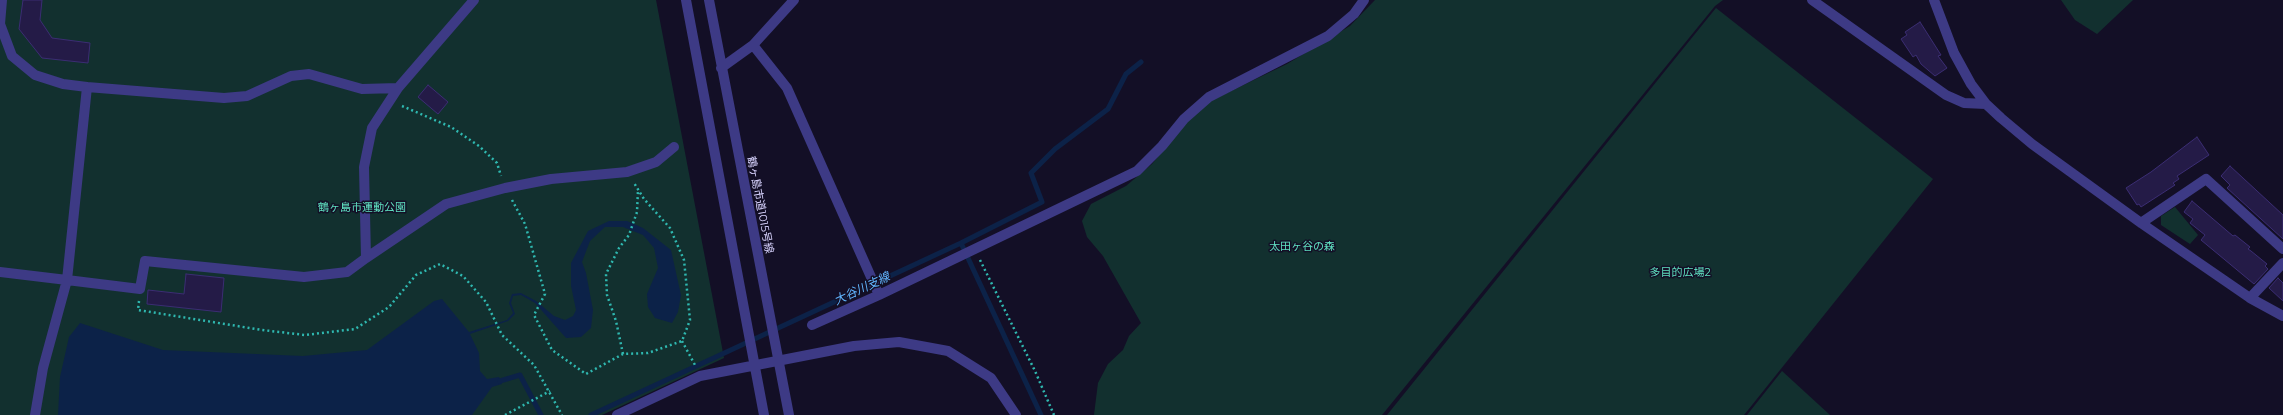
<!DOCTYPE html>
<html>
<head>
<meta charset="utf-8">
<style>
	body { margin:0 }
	canvas { display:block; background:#130f26 }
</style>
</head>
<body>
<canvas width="2283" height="415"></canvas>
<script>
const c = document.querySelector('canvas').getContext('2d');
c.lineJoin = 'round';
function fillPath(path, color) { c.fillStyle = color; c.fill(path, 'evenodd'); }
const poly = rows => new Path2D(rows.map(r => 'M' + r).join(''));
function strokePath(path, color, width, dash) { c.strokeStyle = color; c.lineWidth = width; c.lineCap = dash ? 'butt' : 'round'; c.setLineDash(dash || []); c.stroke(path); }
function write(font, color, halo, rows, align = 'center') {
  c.font = font + ' Montserrat,"Noto Sans JP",sans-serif'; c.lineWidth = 3; c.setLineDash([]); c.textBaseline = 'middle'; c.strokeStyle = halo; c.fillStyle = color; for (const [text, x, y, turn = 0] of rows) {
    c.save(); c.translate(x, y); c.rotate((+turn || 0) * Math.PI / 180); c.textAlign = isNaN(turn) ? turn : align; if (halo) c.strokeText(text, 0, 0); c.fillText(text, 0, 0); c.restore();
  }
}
const green = poly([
	[0,0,656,0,724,358,602,415,0,415],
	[1375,0,1723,0,1715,6,1382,415,1094,415,1098,383,1108,364,1123,350,1129,336,1141,323,1103,256,1087,237,1082,221,1091,204,1126,186,1152,164,1186,122,1206,103,1287,64,1350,26],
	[2061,0,2133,0,2097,34,2075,20],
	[1716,8,1933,179,1744,415,1387,415],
	[2175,207,2198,235,2190,244,2161,225,2161,216],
	[1782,371,1830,415,1747,415]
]);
const water = poly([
	[609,221,627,221,643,228,671,250,681,295,678,312,672,323,655,318,648,307,647,294,658,268,654,248,643,235,623,227,605,227,590,241,582,262,586,273,593,310,591,328,581,337,566,338,535,303,521,295,513,296,511,303,515,314,508,321,470,334,479,353,480,371,487,379,499,377,502,384,492,387,472,415,58,415,60,377,69,337,80,323,163,350,303,356,367,350,434,301,442,299,469,332,507,320,513,313,509,303,512,294,521,293,536,301,554,316,565,320,573,316,576,310,571,286,571,263,588,231]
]);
const stream = poly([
	[961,243,1042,202,1031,173,1055,149,1108,109,1126,74,1141,62],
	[500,381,520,375,541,415],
	[591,415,961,243,1041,415]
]);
const building = poly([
	[23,0,42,0,40,20,52,38,90,43,88,63,42,58,19,29,23,0],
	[1920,22,1941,55,1938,56,1947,68,1935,76,1921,64,1916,55,1913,57,1901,39,1907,35,1905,32,1920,22],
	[428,85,448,102,438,114,418,97,428,85],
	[2197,137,2209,155,2177,176,2179,179,2173,183,2175,185,2141,207,2139,204,2137,205,2126,188,2151,172,2197,137],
	[2230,166,2283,215,2283,239,2227,188,2230,185,2221,176,2230,166],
	[2192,201,2233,236,2235,235,2250,247,2248,249,2251,251,2267,264,2265,266,2268,269,2254,284,2201,240,2205,235,2190,223,2193,219,2184,212,2192,201],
	[186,274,224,278,221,312,147,304,148,290,184,294,186,274],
	[2278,278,2283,283,2283,301,2269,288,2278,278]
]);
const path = poly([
	[402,106,451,127,479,146,497,163,501,176],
	[512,200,525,224,545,294,534,315,552,350,586,374,623,354,648,353,682,341,690,320,684,260,670,228,644,199,634,183],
	[980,260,1035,371,1054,415],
	[139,301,138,310,262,330,305,335,355,329,389,307,416,275,440,264,463,276,486,302,502,335,534,365,562,415],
	[682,341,695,365],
	[623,354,616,321,607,295,606,274,619,248,629,235,637,212,638,190],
	[505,415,550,391]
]);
const minor = poly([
	[2,0,0,24,12,56,35,75,63,84,87,87],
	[686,0,764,415],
	[709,0,789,415],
	[1812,0,1946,95,1964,103,1986,104],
	[1934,0,1954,53,1971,84,1986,104,2001,118,2032,144,2141,223,2250,298,2283,316],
	[753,45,794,0],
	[721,68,753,45,787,88,879,295],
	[398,88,474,0],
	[2141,223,2206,179,2283,249],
	[366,258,446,204,505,188,551,179,627,172,656,162,674,147],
	[0,272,67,280,140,289,145,261,304,277,347,272,366,258,364,167,372,128,398,88,362,89,309,74,291,76,247,96,224,98,87,87,67,280,43,368,35,415],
	[2250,298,2283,263],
	[812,325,879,295,1137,171,1162,146,1184,119,1209,97,1328,36,1354,14,1364,0],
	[617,415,700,376,854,346,899,342,948,351,991,378,1016,415]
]);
const streetNames = [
	["鶴ヶ島市道1015号線",760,205,79]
];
const parkNames = [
	["鶴ヶ島市運動公園",362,208],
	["太田ヶ谷の森",1302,247],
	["多目的広場2",1680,273]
];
const waterNames = [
	["大谷川支線",862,289,-25]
];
fillPath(green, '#12302f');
fillPath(water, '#0c2248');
strokePath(stream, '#0c2248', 5);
fillPath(building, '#241b47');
strokePath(building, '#3b2d73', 1);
strokePath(path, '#2fb8b0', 2.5, [2, 3]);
strokePath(minor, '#3d3a85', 10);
write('11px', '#d9d4ff', '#130f26', streetNames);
write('11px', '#5fe0c0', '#130f26', parkNames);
write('italic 12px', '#62b6ff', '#130f26', waterNames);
</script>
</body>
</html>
